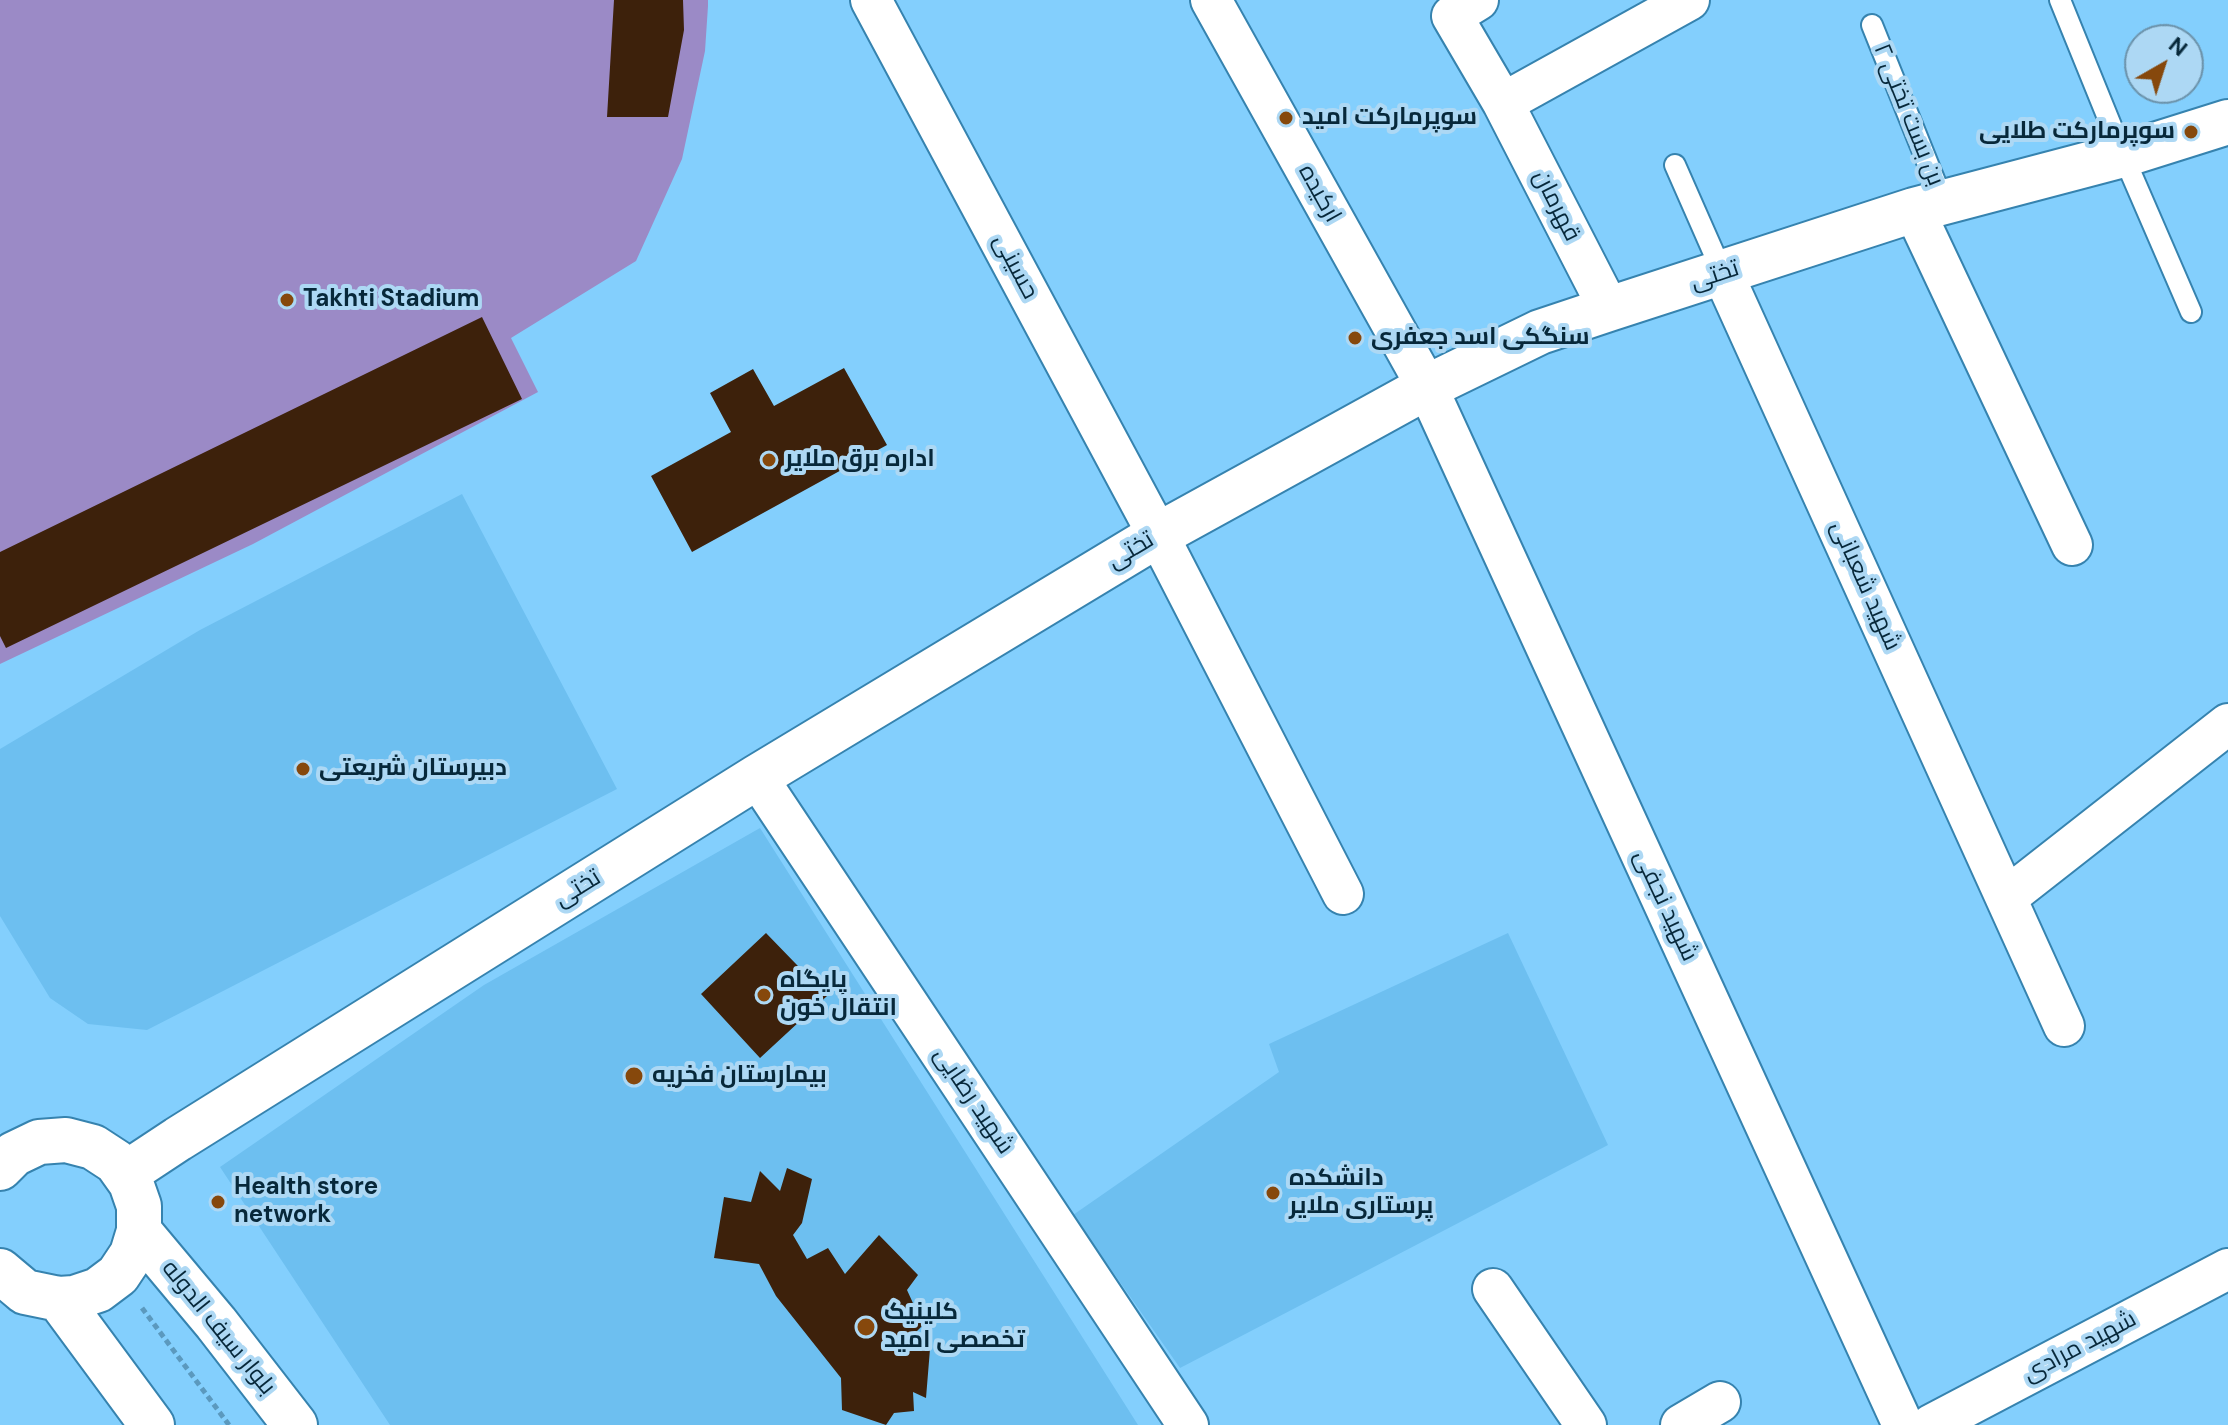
<!DOCTYPE html>
<html>
<head>
<meta charset="utf-8">
<style>
	body { margin:0 }
	#map { position:relative; width:2228px; height:1425px; overflow:hidden; background:#83cffd; font-family:"DM Sans",sans-serif }
	canvas { display:block }
	.north { position:absolute; left:2124px; top:24px; width:80px; height:80px; box-sizing:border-box; background:#add8f4; border:2px solid #6b92aa; border-radius:50%; rotate:39deg; font-size:22px; font-weight:700; line-height:32px; text-align:center; color:#07283a }
	.north::after { content:''; display:block; margin:auto; width:28px; height:36px; background:#86480c; clip-path:polygon(50% 0,100% 100%,50% 72%,0 100%) }
</style>
</head>
<body>
<div id="map">
<canvas width="2228" height="1425"></canvas>
<div class="north">N</div>
</div>
<script>
const c = document.querySelector('canvas').getContext('2d');
c.lineJoin = 'round';
function fillPath(path, color) { c.fillStyle = color; c.fill(path, 'evenodd'); }
const poly = rows => new Path2D(rows.map(r => 'M' + r).join(''));
function strokePath(path, color, width, dash) { c.strokeStyle = color; c.lineWidth = width; c.lineCap = dash ? 'butt' : 'round'; c.setLineDash(dash || []); c.stroke(path); }
function write(font, color, halo, rows, align = 'center') {
  c.font = font + ' "DM Sans",Cairo,sans-serif'; c.lineWidth = 8; c.setLineDash([]); c.textBaseline = 'middle'; c.strokeStyle = halo; c.fillStyle = color; for (const [text, x, y, turn = 0] of rows) {
    c.save(); c.translate(x, y); c.rotate((+turn || 0) * Math.PI / 180); c.textAlign = isNaN(turn) ? turn : align; if (halo) c.strokeText(text, 0, 0); c.fillText(text, 0, 0); c.restore();
  }
}
const built = poly([
	[462,494,617,789,147,1030,88,1024,50,998,0,916,0,749,200,630],
	[760,828,1138,1425,390,1425,220,1167,484,985],
	[1508,933,1608,1145,1180,1368,1073,1215,1279,1072,1269,1044]
]);
const green = poly([
	[0,0,708,0,708,6,705,51,682,159,636,261,511,338,538,392,253,544,0,664]
]);
const building = poly([
	[614,0,683,0,684,30,668,117,607,117],
	[482,317,522,399,6,648,0,636,0,552],
	[844,368,887,445,692,552,651,476,731,432,710,393,753,369,774,406],
	[766,933,827,996,760,1058,701,994],
	[787,1168,812,1179,802,1223,793,1235,807,1259,828,1248,845,1274,879,1235,918,1275,907,1290,923,1325,909,1339,930,1349,926,1398,913,1392,914,1411,894,1413,886,1425,842,1410,841,1378,776,1296,759,1264,714,1258,724,1197,751,1202,760,1171,780,1191]
]);
const path = poly([
	[142,1308,229,1425]
]);
const lane = poly([
	[2060,0,2123,155,2191,312],
	[1872,25,1944,204],
	[1675,165,1723,274]
]);
const street = poly([
	[871,0,1158,535,1343,894],
	[1211,0,1427,387,1903,1425],
	[1478,0,1452,16,1503,103],
	[1914,210,2072,545],
	[1723,274,2064,1026],
	[1609,309,1503,103,1689,0],
	[757,777,1188,1425],
	[2006,898,2228,724],
	[1493,1289,1586,1425],
	[1681,1425,1720,1402],
	[1931,1425,2228,1269]
]);
const secondary = poly([
	[0,1168,14,1154,39,1142,66,1140,93,1147,116,1162,131,1183,139,1206,139,1231,132,1254,118,1275,98,1290,74,1298,59,1299,25,1292,0,1271],
	[125,1174,178,1139,757,777,1158,535,1427,387,1540,332,1609,309,1914,210,2123,155,2228,122],
	[139,1231,216,1323,295,1425],
	[59,1299,152,1425]
]);
const markers = [
	[1286,118,8,"#86480c"],
	[2191,132,8,"#86480c"],
	[287,300,8,"#86480c"],
	[1355,338,8,"#86480c"],
	[769,460,8,"#86480c"],
	[303,769,8,"#86480c"],
	[764,995,8,"#86480c"],
	[634,1076,10,"#86480c"],
	[1273,1193,8,"#86480c"],
	[218,1202,8,"#86480c"],
	[866,1327,10,"#86480c"]
];
const streetNames = [
	["بن بست تختی ۲",1908,115,68],
	["ارکیده",1319,194,61],
	["قهرمان",1556,206,63],
	["حسینی",1015,267,62],
	["تختی",1715,276,-18],
	["تختی",1131,551,-31],
	["شهید شعبانی",1865,586,66],
	["تختی",578,889,-32],
	["شهید نجفی",1665,906,65],
	["شهید رضایی",973,1101,56],
	["بلوار سیف الدوله",218,1328,51],
	["شهید مرادی",2080,1347,-28]
];
const poiNames = [
	["سوپرمارکت امید",1302,118],
	["سوپرمارکت طلایی",2175,132,"right"],
	["Takhti Stadium",303,300],
	["سنگکی اسد جعفری",1371,338],
	["اداره برق ملایر",785,460],
	["دبیرستان شریعتی",319,769],
	["پایگاه",780,981],
	["انتقال خون",780,1009],
	["بیمارستان فخریه",652,1076],
	["دانشکده",1289,1179],
	["پرستاری ملایر",1289,1207],
	["Health store",234,1188],
	["network",234,1216],
	["کلینیک",884,1313],
	["تخصصی امید",884,1341]
];
fillPath(built, '#6dbff0');
fillPath(green, '#9b8ac6');
fillPath(building, '#3d210b');
strokePath(lane, '#3683af', 24);
strokePath(street, '#3683af', 44);
strokePath(secondary, '#3683af', 48);
strokePath(path, '#5b99be', 5, [6, 4]);
strokePath(lane, '#fff', 20);
strokePath(street, '#fff', 40);
strokePath(secondary, '#fff', 44);
for (const [x, y, r, color] of markers) { const dot = new Path2D(); dot.arc(x, y, r, 0, 2 * Math.PI); c.fillStyle = color; c.fill(dot); strokePath(dot, '#add8f4', 3); }
write('24px', '#07283a', '#add8f4', streetNames);
write('bold 24px', '#07283a', '#add8f4', poiNames, 'left');
</script>
</body>
</html>
